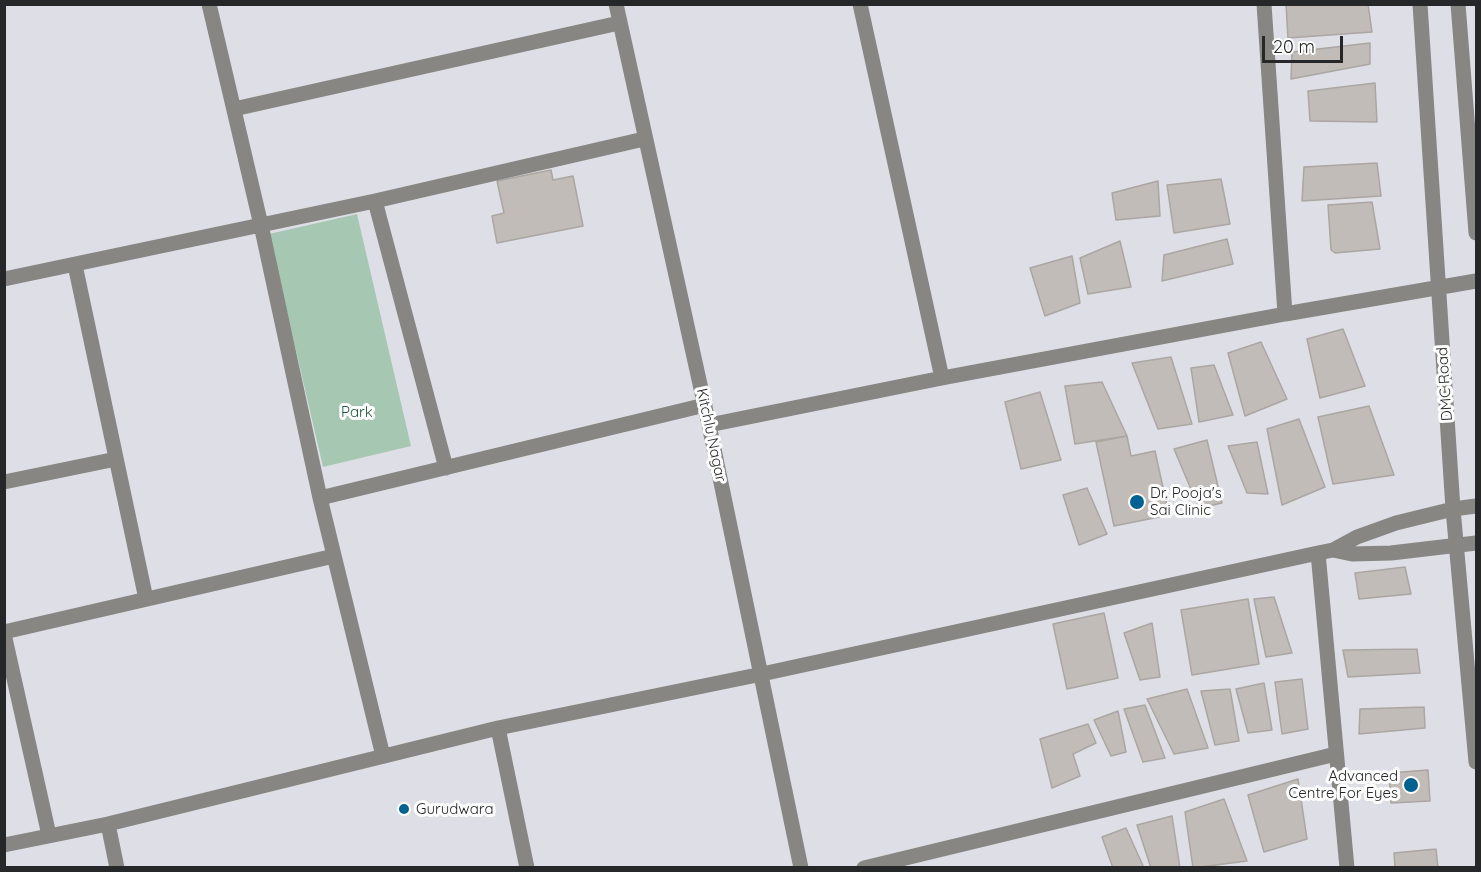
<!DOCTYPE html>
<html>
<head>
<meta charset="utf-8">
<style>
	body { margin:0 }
	#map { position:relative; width:1481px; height:872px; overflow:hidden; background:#dedfe6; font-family:Quicksand,sans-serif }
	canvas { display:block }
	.frame { position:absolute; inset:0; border:6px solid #262729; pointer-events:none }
	.scale { position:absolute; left:1262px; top:36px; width:81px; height:27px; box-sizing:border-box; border:3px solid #262729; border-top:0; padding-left:8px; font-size:18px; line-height:21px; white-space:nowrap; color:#262729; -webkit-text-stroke:4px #fff; paint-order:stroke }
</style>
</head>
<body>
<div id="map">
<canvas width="1481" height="872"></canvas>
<div class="frame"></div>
<div class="scale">20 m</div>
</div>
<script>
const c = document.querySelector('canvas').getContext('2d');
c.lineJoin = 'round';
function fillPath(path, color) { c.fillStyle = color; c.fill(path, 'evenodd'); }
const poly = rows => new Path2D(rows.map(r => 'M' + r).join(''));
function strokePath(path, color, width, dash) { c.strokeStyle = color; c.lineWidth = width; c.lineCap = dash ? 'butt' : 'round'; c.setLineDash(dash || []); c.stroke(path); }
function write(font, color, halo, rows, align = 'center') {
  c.font = font + ' Quicksand,sans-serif'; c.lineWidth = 6; c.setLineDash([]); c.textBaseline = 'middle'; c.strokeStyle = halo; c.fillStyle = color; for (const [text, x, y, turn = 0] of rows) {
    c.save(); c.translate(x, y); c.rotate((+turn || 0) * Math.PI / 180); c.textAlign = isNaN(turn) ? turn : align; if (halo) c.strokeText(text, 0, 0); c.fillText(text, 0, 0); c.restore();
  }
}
const green = poly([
	[357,214,411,446,323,467,269,234]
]);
const building = poly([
	[1286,4,1368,4,1372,32,1288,38,1286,4],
	[1370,43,1370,64,1291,79,1292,52,1370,43],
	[1375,83,1377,122,1310,121,1308,91,1375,83],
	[1377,163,1381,196,1302,201,1304,167,1377,163],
	[551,170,553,180,573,176,583,226,497,243,492,216,504,213,497,181,551,170],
	[1221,179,1230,224,1174,233,1167,185,1221,179],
	[1158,181,1160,216,1116,220,1112,193,1158,181],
	[1372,202,1380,249,1335,253,1331,250,1328,205,1372,202],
	[1227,239,1233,264,1162,281,1164,255,1227,239],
	[1120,241,1131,287,1088,294,1080,258,1120,241],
	[1072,256,1080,303,1045,316,1030,268,1072,256],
	[1343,329,1365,386,1320,398,1307,339,1343,329],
	[1261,342,1287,399,1245,416,1228,353,1261,342],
	[1171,357,1192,424,1158,429,1132,363,1171,357],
	[1214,365,1233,415,1199,422,1191,368,1214,365],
	[1102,382,1127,436,1075,444,1065,386,1102,382],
	[1040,392,1061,460,1021,469,1005,402,1040,392],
	[1369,406,1394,475,1333,484,1318,417,1369,406],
	[1299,419,1325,487,1282,505,1267,429,1299,419],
	[1127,436,1131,456,1155,451,1169,515,1114,526,1096,442,1127,436],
	[1207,440,1222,503,1199,508,1174,449,1207,440],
	[1257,442,1268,494,1247,493,1228,446,1257,442],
	[1087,488,1107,534,1079,545,1063,495,1087,488],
	[1405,567,1411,594,1359,599,1355,573,1405,567],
	[1274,597,1292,653,1266,657,1254,599,1274,597],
	[1248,599,1259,664,1192,675,1181,610,1248,599],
	[1104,613,1118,678,1067,689,1053,624,1104,613],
	[1152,623,1160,677,1140,680,1124,633,1152,623],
	[1417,649,1420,673,1348,677,1343,650,1417,649],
	[1302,679,1308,729,1282,734,1275,682,1302,679],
	[1264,683,1272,730,1248,733,1236,689,1264,683],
	[1187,689,1208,748,1174,754,1147,699,1187,689],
	[1230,689,1239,741,1215,745,1201,691,1230,689],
	[1145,705,1165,758,1143,762,1124,709,1145,705],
	[1424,707,1425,728,1359,734,1360,709,1424,707],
	[1118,711,1126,752,1111,756,1094,720,1118,711],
	[1088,724,1096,743,1073,754,1080,776,1052,788,1040,739,1088,724],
	[1428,770,1430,801,1391,803,1389,773,1428,770],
	[1298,779,1307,839,1264,852,1248,795,1298,779],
	[1224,799,1247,861,1193,868,1185,812,1224,799],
	[1172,816,1180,868,1151,868,1137,825,1172,816],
	[1126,828,1144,868,1113,868,1102,837,1126,828],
	[1436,849,1438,868,1395,868,1394,853,1436,849]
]);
const minor = poly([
	[209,4,261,225,320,498,383,756],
	[616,4,709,425,801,868],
	[860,4,942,378],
	[1264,4,1285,314,1476,281],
	[1420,4,1453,509,1476,762],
	[1458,4,1476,233],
	[234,109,619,23],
	[375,201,446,468],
	[75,265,146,599],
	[4,279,375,201,644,139],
	[709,425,942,378,1285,314],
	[4,482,116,459],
	[320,498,705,405],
	[1333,550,1352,554,1391,553,1476,543],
	[1318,553,1347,868],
	[4,632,334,556],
	[4,634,49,835],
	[498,728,527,868],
	[108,824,117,868],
	[4,845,108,824,498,728,762,674,1318,553,1333,550,1357,537,1396,523,1453,509,1476,506],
	[864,868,1336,754]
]);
const markers = [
	[1137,502,8,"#016291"],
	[1411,785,8,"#016291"],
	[404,809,6,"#016291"]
];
const streetNames = [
	["DMC Road",1445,384,-94],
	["Kitchlu Nagar",711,435,78]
];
const parkNames = [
	["Park",357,412]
];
const poiNames = [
	["Dr. Pooja's",1150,493],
	["Sai Clinic",1150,510],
	["Advanced",1398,776,"right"],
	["Centre For Eyes",1398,793,"right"],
	["Gurudwara",416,809]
];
fillPath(green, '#a6c8b3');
fillPath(building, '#c2bcb8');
strokePath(building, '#aba6a2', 1.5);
strokePath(minor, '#878683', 15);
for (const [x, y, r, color] of markers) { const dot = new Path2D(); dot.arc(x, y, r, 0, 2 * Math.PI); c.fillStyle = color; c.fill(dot); strokePath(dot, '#fff', 2); }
write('15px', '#262729', '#fff', streetNames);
write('15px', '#195538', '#fff', parkNames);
write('15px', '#262729', '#fff', poiNames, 'left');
</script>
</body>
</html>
